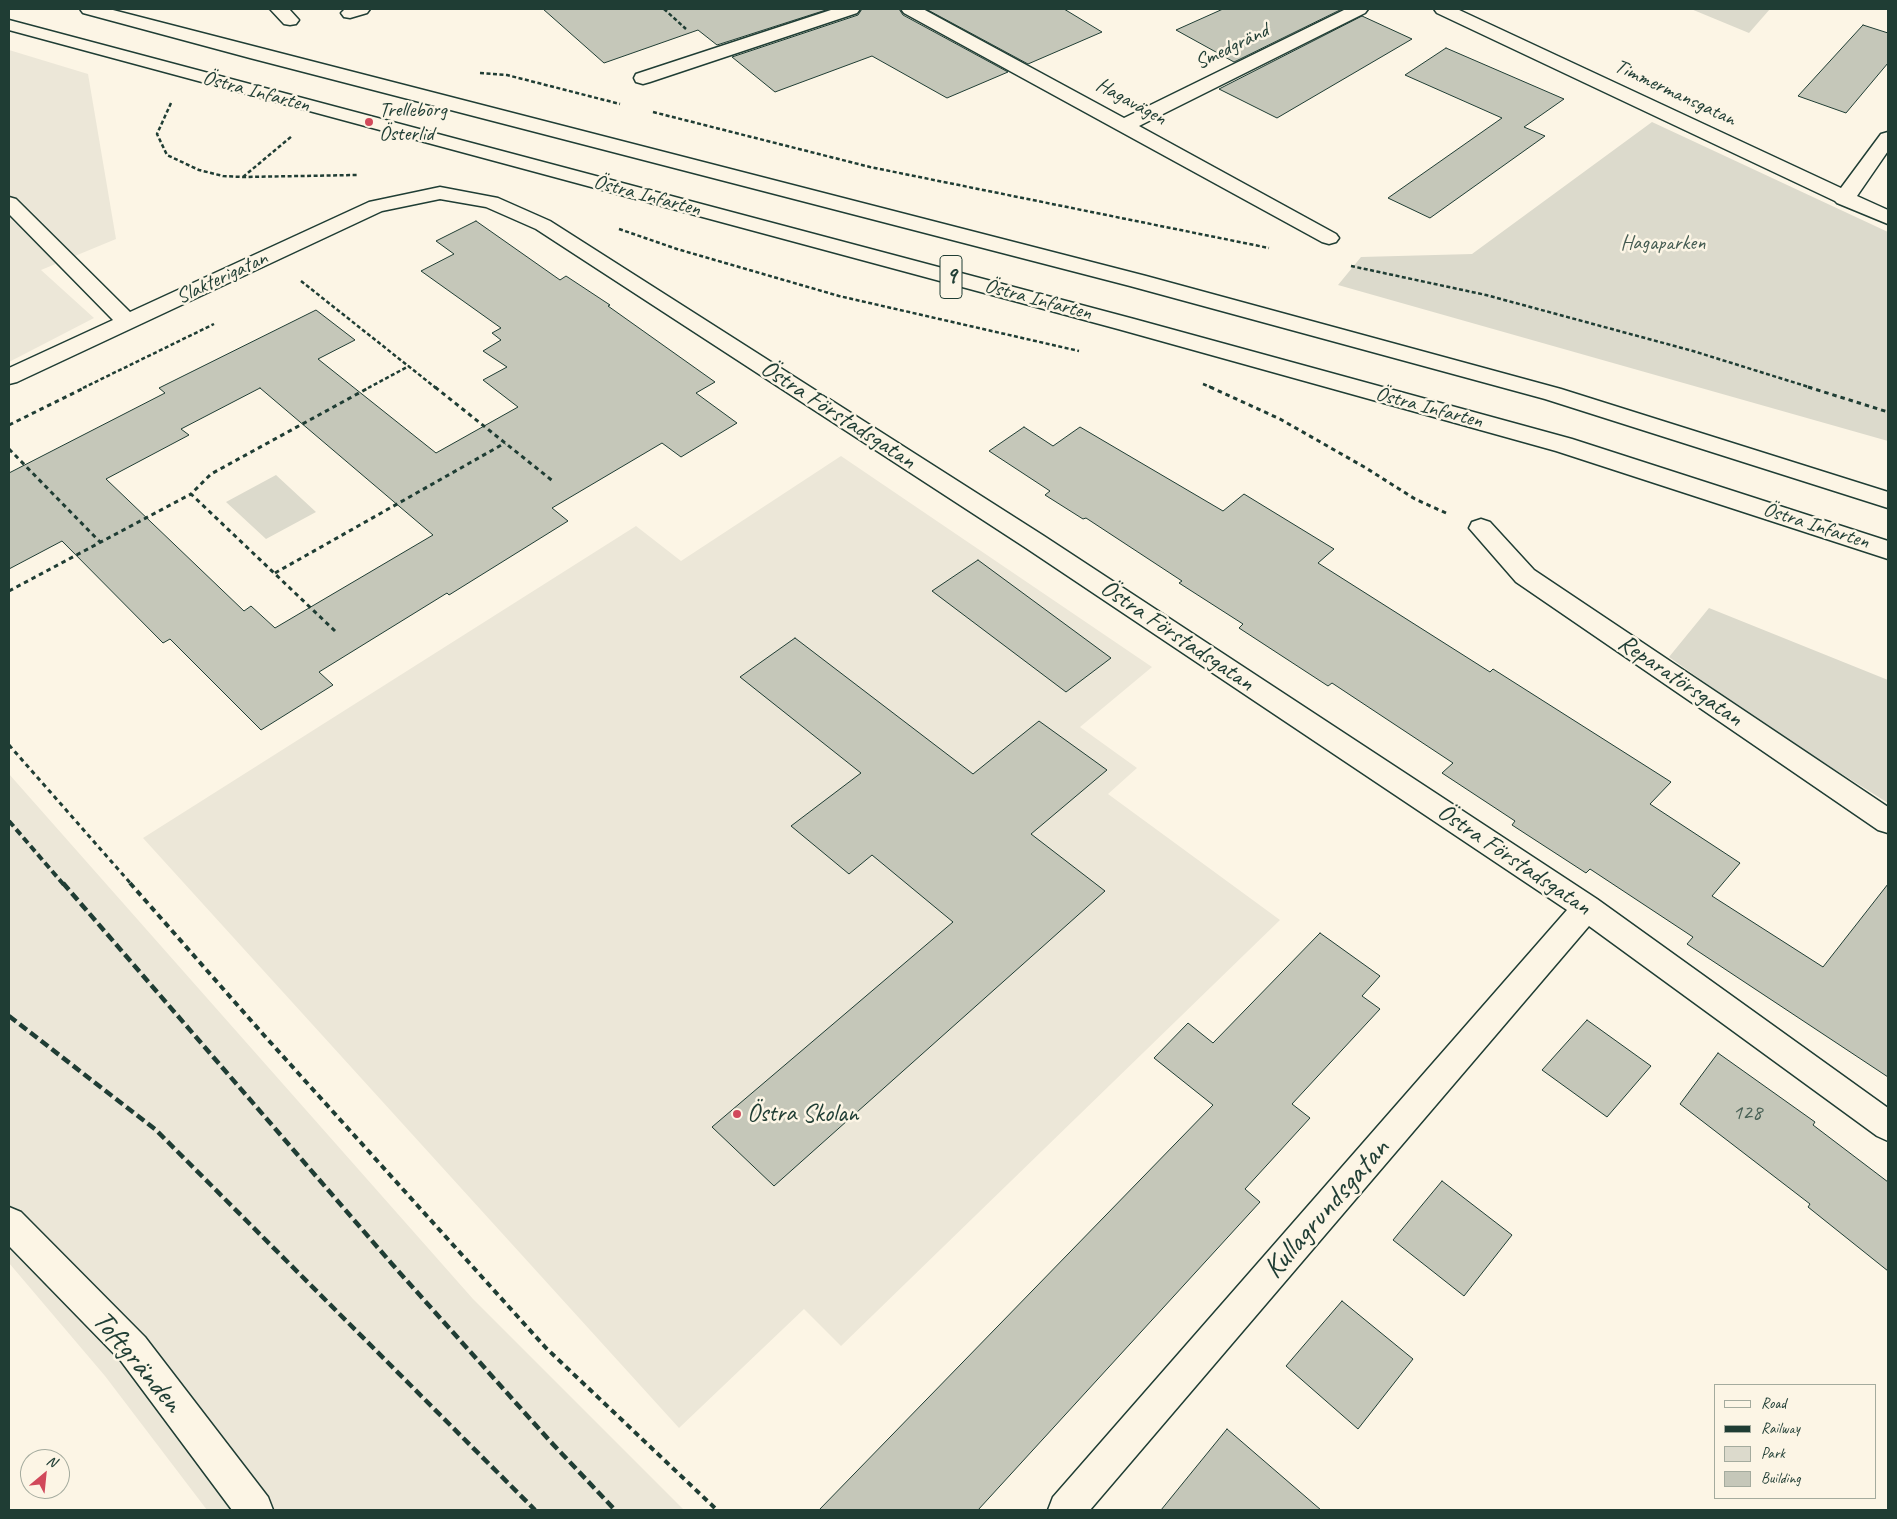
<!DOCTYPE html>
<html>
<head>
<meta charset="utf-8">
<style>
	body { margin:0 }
	#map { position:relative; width:1897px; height:1519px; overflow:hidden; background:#fcf5e5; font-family:Caveat,sans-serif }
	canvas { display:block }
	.frame { position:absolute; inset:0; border:10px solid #1f3d34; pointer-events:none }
	.legend { position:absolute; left:1714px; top:1384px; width:162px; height:115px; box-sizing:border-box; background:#fcf5e5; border:1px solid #a4ab9e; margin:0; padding:6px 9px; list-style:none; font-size:15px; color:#1f3d34 }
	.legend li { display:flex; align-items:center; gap:10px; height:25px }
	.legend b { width:25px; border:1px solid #a4ab9e }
	.north { position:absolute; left:20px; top:1449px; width:50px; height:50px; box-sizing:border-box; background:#fcf5e5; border:1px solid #a4ab9e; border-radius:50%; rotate:28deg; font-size:14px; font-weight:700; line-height:20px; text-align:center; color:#1f3d34 }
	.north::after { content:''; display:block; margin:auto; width:18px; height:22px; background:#d1495b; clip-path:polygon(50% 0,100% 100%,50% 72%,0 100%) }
</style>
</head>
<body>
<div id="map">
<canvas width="1897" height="1519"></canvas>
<div class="frame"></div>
<ul class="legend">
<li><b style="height:6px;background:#fcf5e5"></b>Road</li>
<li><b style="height:6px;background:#1f3d34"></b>Railway</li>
<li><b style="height:14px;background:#dcdacc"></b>Park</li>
<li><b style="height:14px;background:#c5c7b9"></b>Building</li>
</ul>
<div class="north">N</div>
</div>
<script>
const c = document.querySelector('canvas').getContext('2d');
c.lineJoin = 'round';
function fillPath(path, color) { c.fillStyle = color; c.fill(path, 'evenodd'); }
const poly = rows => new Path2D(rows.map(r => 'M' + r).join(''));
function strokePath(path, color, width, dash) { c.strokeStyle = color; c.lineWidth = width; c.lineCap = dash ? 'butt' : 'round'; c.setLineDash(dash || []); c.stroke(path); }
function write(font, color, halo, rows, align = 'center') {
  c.font = font + ' Caveat,sans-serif'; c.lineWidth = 5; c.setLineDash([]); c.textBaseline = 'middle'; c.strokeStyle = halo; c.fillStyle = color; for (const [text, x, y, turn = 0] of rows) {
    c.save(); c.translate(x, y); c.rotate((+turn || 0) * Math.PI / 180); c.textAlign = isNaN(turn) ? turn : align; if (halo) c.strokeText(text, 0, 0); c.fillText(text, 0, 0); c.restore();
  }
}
const built = poly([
	[9,50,88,74,116,239,41,270,94,318,9,362],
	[841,456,1152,667,1080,727,1137,768,1108,794,1280,920,841,1346,804,1309,679,1428,143,838,636,526,681,561],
	[9,774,473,1299,684,1510,207,1510,105,1376,9,1263]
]);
const green = poly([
	[1691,9,1770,9,1749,33],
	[1652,122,1888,232,1888,441,1338,285,1361,257,1472,254],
	[276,475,316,512,266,539,226,502],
	[1709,608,1888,680,1888,803,1767,727,1669,657]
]);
const building = poly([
	[543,9,829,9,717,45,698,30,604,63,543,9],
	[862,9,899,9,903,15,1008,72,947,98,872,56,775,92,732,57,858,15,862,9],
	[926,9,1064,9,1102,32,1028,64,926,9],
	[1223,9,1342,9,1234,62,1176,30,1223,9],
	[1362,16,1412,39,1277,118,1219,89,1362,16],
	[1863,25,1888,33,1888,63,1846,113,1798,96,1863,25],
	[1446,48,1564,99,1524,127,1545,136,1430,218,1388,198,1502,118,1405,75,1446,48],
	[476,221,560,280,566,276,610,305,608,306,715,382,696,393,737,423,681,457,662,443,552,508,568,521,449,595,447,593,319,672,333,685,261,730,170,639,163,643,62,541,9,569,9,473,165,393,159,388,316,310,355,340,318,359,436,453,518,407,483,380,507,367,483,351,501,340,492,333,501,328,421,271,454,254,436,241,476,221],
	[260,388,433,535,275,628,251,606,244,611,106,479,189,435,181,429,260,388],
	[1024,427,1053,446,1080,427,1223,511,1244,494,1334,549,1318,563,1490,672,1493,669,1671,782,1650,804,1740,863,1712,896,1823,967,1888,884,1888,1077,1687,944,1693,937,1590,869,1586,873,1512,825,1515,821,1442,773,1453,763,1332,683,1328,686,1239,628,1243,624,1179,583,1182,581,1086,518,1083,519,1045,495,1050,491,989,451,1024,427],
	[978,560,1111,658,1066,692,932,591,978,560],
	[795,638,973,774,1039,721,1107,770,1031,834,1105,891,774,1186,712,1127,953,922,872,855,849,874,791,826,861,773,740,677,795,638],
	[1320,933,1380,976,1362,996,1380,1009,1292,1104,1310,1118,1245,1189,1260,1202,978,1510,819,1510,1213,1105,1154,1058,1188,1023,1213,1043,1320,933],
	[1587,1020,1651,1066,1607,1117,1542,1070,1587,1020],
	[1718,1053,1815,1122,1813,1125,1888,1182,1888,1271,1808,1207,1810,1204,1680,1104,1718,1053],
	[1442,1181,1512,1235,1464,1296,1393,1240,1442,1181],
	[1342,1301,1413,1359,1358,1429,1286,1366,1342,1301],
	[1227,1429,1321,1510,1161,1510,1227,1429]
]);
const pathFar2 = poly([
	[664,9,686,29],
	[480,73,507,75,620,104],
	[171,103,157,134,167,155,199,170,223,176,243,177,357,175],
	[653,112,870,167,1269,248],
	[243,177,292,136],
	[619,229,677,249,839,296,1079,351],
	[1351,266,1486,295,1693,351,1812,388],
	[301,281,436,388],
	[1203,384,1213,388],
	[83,388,214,324],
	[368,388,409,366]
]);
const pathFar1 = poly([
	[435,387,554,482],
	[1210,387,1280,419,1366,468,1415,499,1446,513],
	[1808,387,1888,412],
	[9,425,86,387],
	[9,449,100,542],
	[275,573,505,443],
	[9,591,191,494],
	[335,631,191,494,211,474,370,387],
	[9,745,132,885]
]);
const path = poly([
	[130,883,262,1033,546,1348,717,1510]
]);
const minor = poly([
	[270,9,289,9,299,20,296,24,290,25,284,24,270,9],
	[345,9,370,9,367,13,350,18,344,17,341,13,345,9],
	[834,9,860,9,857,13,650,82,643,84,636,82,634,78,636,74,834,9],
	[901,9,923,9,1124,118,1346,9,1368,9,1365,13,1139,126,1336,234,1339,238,1336,242,1329,244,1322,242,904,13,901,9],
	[1434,9,1457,9,1841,188,1881,134,1888,132,1888,151,1857,196,1888,210,1888,224,1837,203,1835,201,1437,13,1434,9],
	[440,187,498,198,550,221,1044,536,1597,899,1888,1108,1888,1141,1877,1136,1589,926,1090,1510,1048,1510,1053,1497,1567,910,1026,548,536,229,486,207,440,199,382,211,17,382,9,384,9,368,113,320,9,214,9,197,16,199,130,312,369,202,440,187],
	[1481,519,1490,522,1534,570,1888,807,1888,833,1878,830,1516,582,1469,528,1472,522,1481,519],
	[9,1207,21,1212,145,1337,268,1497,273,1510,232,1510,121,1361,9,1246,9,1207]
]);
const major = poly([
	[80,9,109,9,1146,276,1561,389,1888,492,1888,508,1545,399,1130,286,250,58,83,13,80,9],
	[9,20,1134,319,1572,439,1888,541,1888,559,1556,451,1118,329,9,30,9,20]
]);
const railFar1 = poly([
	[9,821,64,885]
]);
const rail = poly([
	[63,883,392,1264,549,1440,615,1510],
	[9,1016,156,1130,535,1510]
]);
const markers = [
	[369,122,5,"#d1495b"],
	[737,1114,5,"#d1495b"]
];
const farStreetnames = [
	["Smedgränd",1232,47,-26],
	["Östra Infarten",256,92,15],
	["Timmermansgatan",1675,93,25],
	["Hagavägen",1131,102,29],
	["Östra Infarten",647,196,15],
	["Slakterigatan",222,278,-25],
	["Östra Infarten",1038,300,15],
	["Östra Infarten",1429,408,15],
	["Östra Infarten",1816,526,18]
];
const farPoinames = [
	["Trelleborg",379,110],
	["Österlid",379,134]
];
const farParknames = [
	["Hagaparken",1663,243]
];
const numberNames = [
	["128",1747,1113]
];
const shields = [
	[951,277,22]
];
const shieldNames = [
	["9",951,277]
];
const streetNames = [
	["Östra Förstadsgatan",838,415,33],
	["Östra Förstadsgatan",1177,636,34],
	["Reparatörsgatan",1680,681,34],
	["Östra Förstadsgatan",1514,860,34]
];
const poiNames = [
	["Östra Skolan",747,1114]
];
const nearStreetnames = [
	["Kullagrundsgatan",1327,1209,-49],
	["Toftgränden",137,1362,50]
];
fillPath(built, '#ece7d8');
fillPath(green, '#dcdacc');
fillPath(building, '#c5c7b9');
strokePath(building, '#1f3d34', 1);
strokePath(minor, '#1f3d34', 3);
strokePath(major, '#1f3d34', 3);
strokePath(pathFar2, '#1f3d34', 2.5, [4, 2.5]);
strokePath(pathFar1, '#1f3d34', 3, [4.5, 4]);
strokePath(path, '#1f3d34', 4, [6, 4.5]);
fillPath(minor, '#fcf5e5');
fillPath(major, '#fcf5e5');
strokePath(railFar1, '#1f3d34', 4, [7, 4]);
strokePath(rail, '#1f3d34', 4.5, [9, 4.5]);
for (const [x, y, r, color] of markers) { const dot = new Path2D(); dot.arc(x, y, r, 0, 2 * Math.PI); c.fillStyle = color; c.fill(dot); strokePath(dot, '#fcf5e5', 2); }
write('21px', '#1f3d34', '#fcf5e5', farStreetnames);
write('21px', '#1f3d34', '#fcf5e5', farPoinames, 'left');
write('21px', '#455c52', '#fcf5e5', farParknames);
write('22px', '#486055', null, numberNames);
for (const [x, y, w] of shields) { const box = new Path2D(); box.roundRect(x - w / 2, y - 21.5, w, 43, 4); c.fillStyle = '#fcf5e5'; c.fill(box); strokePath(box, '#1f3d34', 1); }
write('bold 24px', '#1f3d34', null, shieldNames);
write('25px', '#1f3d34', '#fcf5e5', streetNames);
write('25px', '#1f3d34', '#fcf5e5', poiNames, 'left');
write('30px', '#1f3d34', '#fcf5e5', nearStreetnames);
</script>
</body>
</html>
